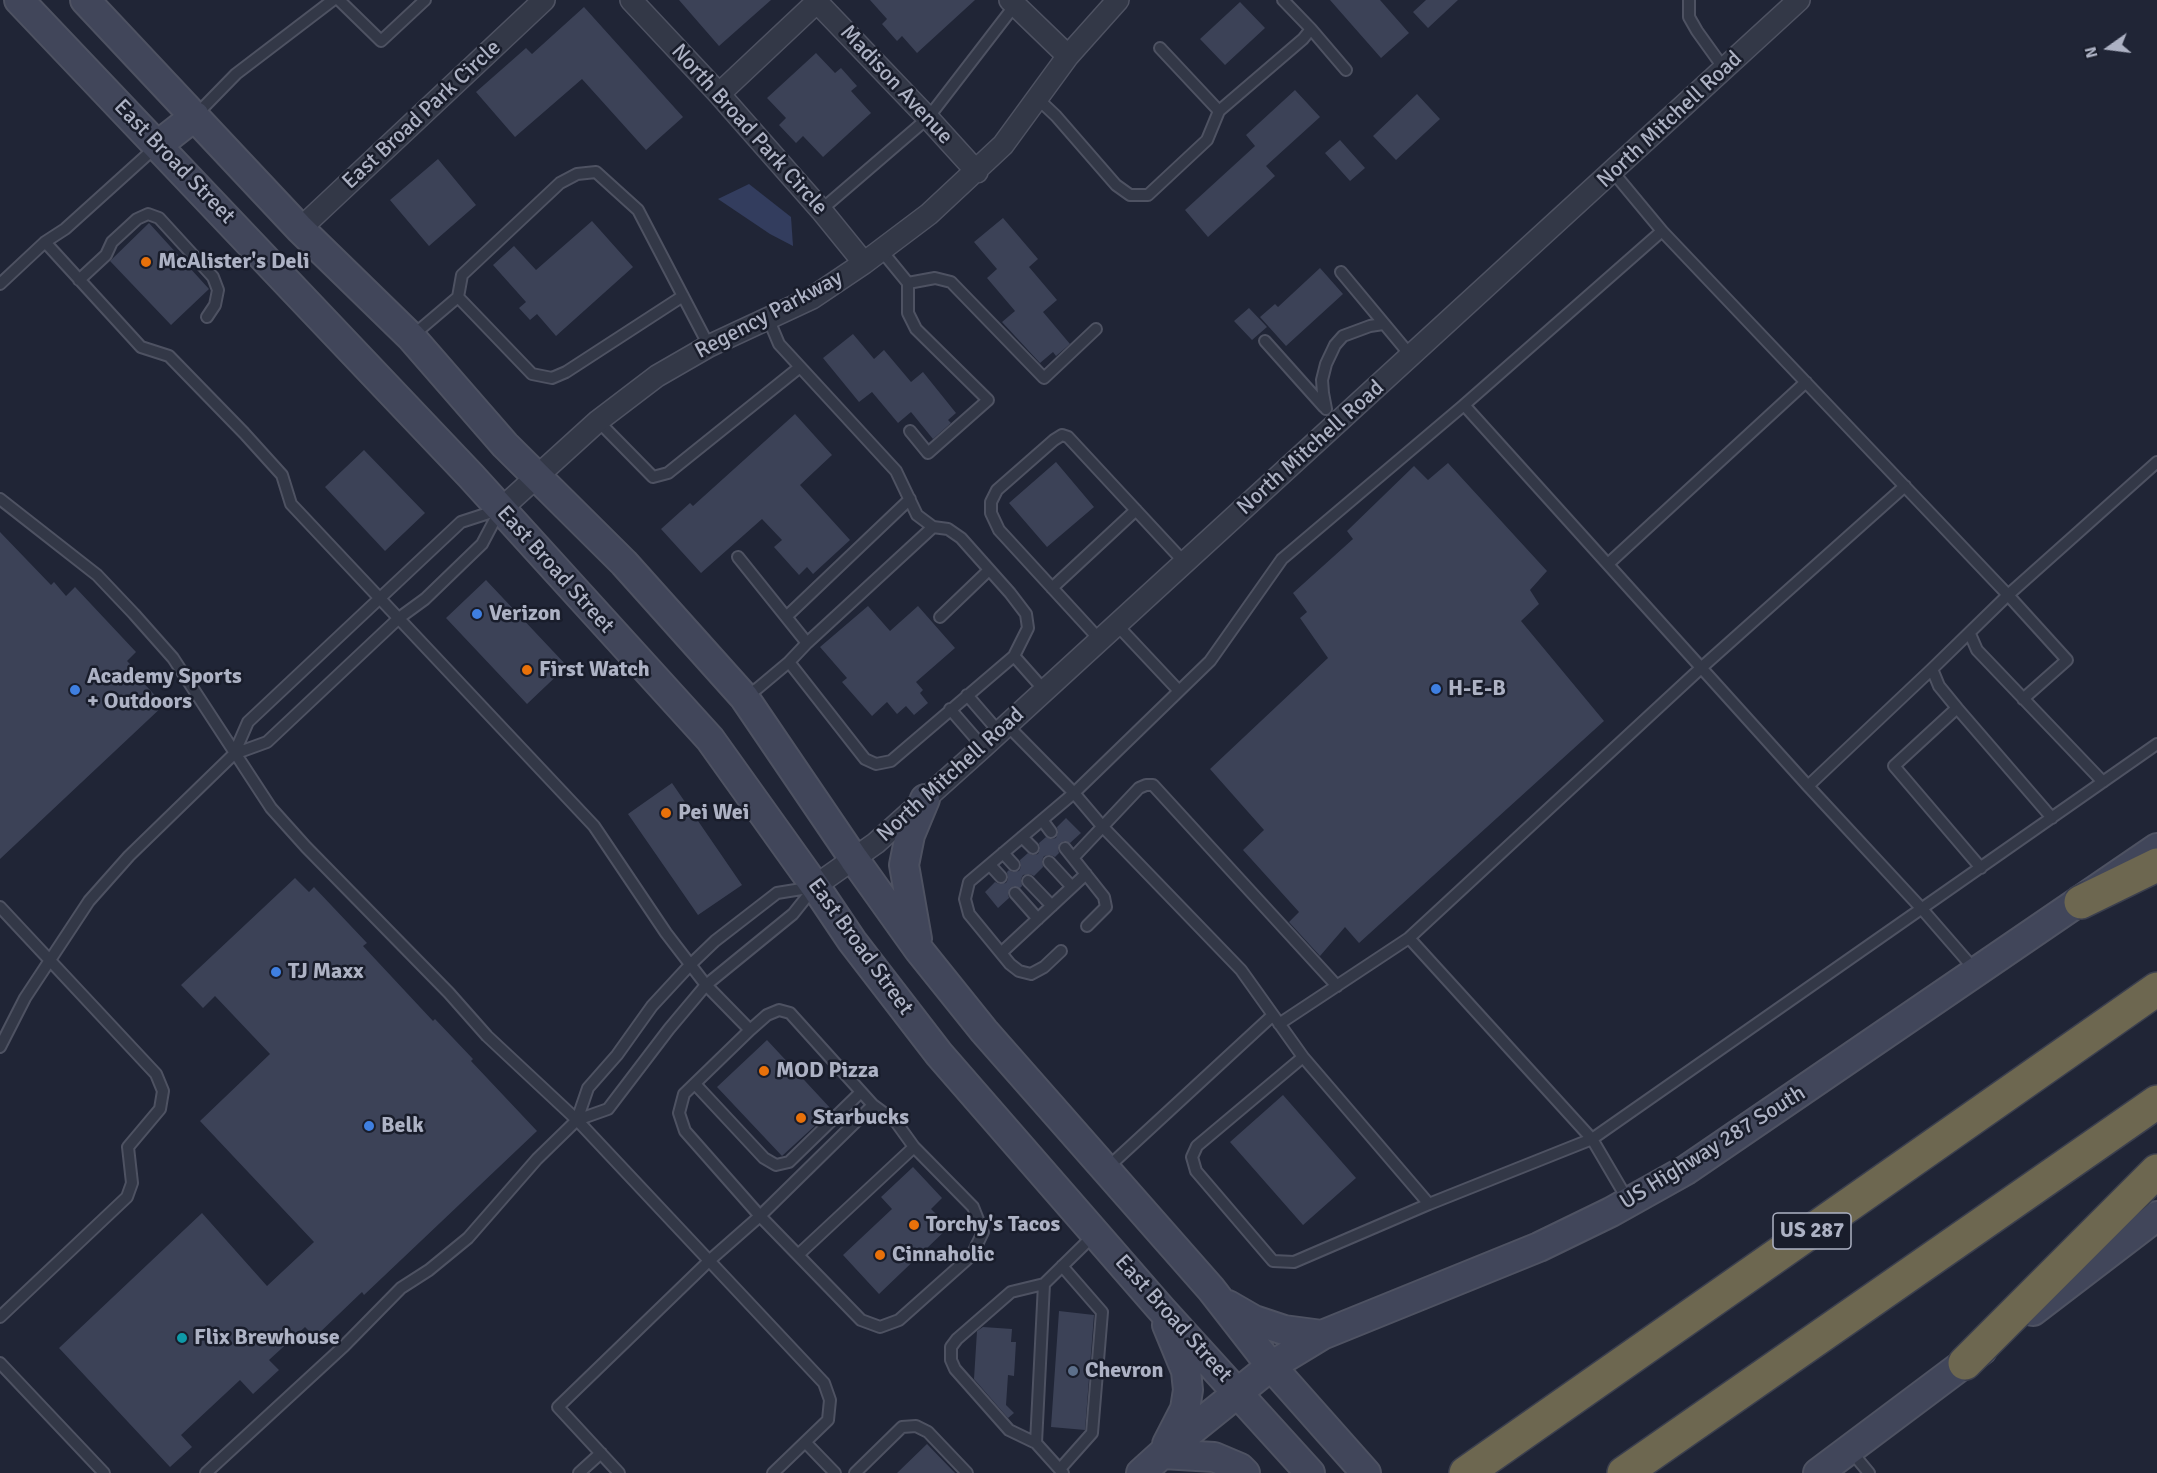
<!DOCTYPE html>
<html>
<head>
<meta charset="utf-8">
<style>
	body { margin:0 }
	#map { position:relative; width:2157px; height:1473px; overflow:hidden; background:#202536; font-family:Signika,sans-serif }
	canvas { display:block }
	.north { position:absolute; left:2079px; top:18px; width:60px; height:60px; -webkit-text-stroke:4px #191d2b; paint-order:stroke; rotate:256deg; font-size:16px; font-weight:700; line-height:24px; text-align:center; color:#adb2c4 }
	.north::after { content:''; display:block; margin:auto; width:21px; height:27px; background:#adb2c4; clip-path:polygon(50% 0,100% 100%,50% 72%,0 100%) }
</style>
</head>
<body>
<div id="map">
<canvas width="2157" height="1473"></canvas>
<div class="north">N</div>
</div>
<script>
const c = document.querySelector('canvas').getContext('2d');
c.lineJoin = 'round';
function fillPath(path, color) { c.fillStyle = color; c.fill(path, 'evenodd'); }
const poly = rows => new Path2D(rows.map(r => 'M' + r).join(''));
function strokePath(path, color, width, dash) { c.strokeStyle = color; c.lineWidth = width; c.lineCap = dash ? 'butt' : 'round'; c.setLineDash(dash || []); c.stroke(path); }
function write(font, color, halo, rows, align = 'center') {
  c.font = font + ' Signika,sans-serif'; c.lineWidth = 5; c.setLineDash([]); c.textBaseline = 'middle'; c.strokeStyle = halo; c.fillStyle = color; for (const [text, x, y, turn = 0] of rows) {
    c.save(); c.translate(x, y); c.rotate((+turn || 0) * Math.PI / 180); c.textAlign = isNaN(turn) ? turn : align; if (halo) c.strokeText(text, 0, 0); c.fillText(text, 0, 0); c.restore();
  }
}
const water = poly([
	[749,184,791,217,793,246,770,234,718,199]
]);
const building = poly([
	[679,0,771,0,719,46],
	[870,0,975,0,917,53,902,36,897,41,882,24,887,19],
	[1330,0,1380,0,1409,33,1381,58],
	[1426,0,1458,0,1428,28,1413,12],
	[1240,2,1265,28,1225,65,1200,39],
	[584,7,683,117,646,150,582,79,515,137,476,92,526,48,532,54],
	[816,53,835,73,841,68,857,86,851,91,871,113,823,157,803,136,796,143,779,125,786,118,767,98],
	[1295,90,1320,117,1266,166,1275,176,1208,237,1185,210,1255,146,1246,135],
	[1417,94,1440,119,1396,160,1373,136],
	[1340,140,1365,168,1350,181,1325,153],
	[438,159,476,205,429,246,390,200],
	[1003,218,1038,259,1029,267,1057,300,1043,312,1070,344,1056,356,1053,352,1040,363,1002,322,1015,311,987,278,997,269,974,242],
	[592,221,633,267,556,336,537,314,530,320,519,308,526,302,493,265,514,246,536,270],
	[149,223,209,289,171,325,110,261],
	[1320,268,1343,294,1286,346,1260,317,1275,304,1278,307],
	[1249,308,1267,327,1252,340,1234,321],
	[853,334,874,359,884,350,911,382,923,372,956,413,948,420,951,423,933,439,911,412,898,423,872,392,859,402,823,358],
	[795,414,832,455,800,485,850,540,813,574,807,567,799,575,774,547,782,540,762,519,701,573,661,529,690,503,693,506],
	[364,450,425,513,385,551,325,487],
	[1056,462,1094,507,1047,547,1009,503],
	[1448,463,1547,571,1530,590,1539,604,1521,621,1604,721,1359,943,1345,927,1320,956,1289,922,1299,912,1243,850,1264,830,1210,769,1328,658,1300,618,1307,612,1293,593,1353,539,1347,531,1414,466,1428,480],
	[0,532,51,585,54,582,66,596,75,587,136,652,127,661,140,674,137,676,164,705,0,859],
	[486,580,567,666,527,704,446,618],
	[868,606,890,631,918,606,955,648,916,682,923,690,920,693,928,703,914,715,906,706,897,714,887,702,872,716,842,682,847,678,820,647],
	[672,783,742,885,698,915,628,814],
	[1066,818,1081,833,1070,843,1064,841,1060,843,1058,849,1059,853,1055,857,1051,855,1044,856,1042,860,1043,867,1034,876,1030,874,1023,875,1021,879,1022,886,1020,888,1014,886,1010,888,1008,894,1009,898,998,908,985,892,995,882,999,884,1006,883,1008,879,1007,872,1009,870,1012,872,1019,871,1021,867,1020,860,1028,853,1032,855,1038,854,1040,849,1039,843,1046,837,1051,839,1056,838,1058,832,1057,827],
	[295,878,309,892,314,887,367,943,363,946,433,1021,435,1019,473,1059,471,1061,537,1131,364,1295,362,1292,315,1337,305,1327,269,1360,279,1370,253,1394,240,1380,181,1435,192,1447,170,1467,59,1348,202,1213,267,1286,314,1242,200,1121,270,1054,215,996,203,1008,181,985],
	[767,1040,832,1110,782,1156,717,1087],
	[1283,1095,1356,1178,1303,1225,1230,1142],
	[913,1167,942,1198,931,1209,949,1227,879,1294,843,1255,892,1209,881,1197],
	[1059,1311,1094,1315,1085,1430,1051,1427],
	[983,1327,1012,1329,1011,1342,1016,1342,1014,1376,1008,1375,1006,1405,1014,1413,1008,1418,974,1379,977,1331],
	[927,1444,955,1473,897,1473]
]);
const lane = poly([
	[339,0,381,41,425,0],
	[1689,0,1689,17,1697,31,1725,70],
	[1311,29,1346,70],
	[1160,48,1219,111],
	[1037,98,1056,116,1116,185,1130,195,1148,195,1207,140,1219,111,1303,39,1311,29,1283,0],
	[195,116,236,74,333,0],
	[1613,172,1662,231],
	[821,210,928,118,1015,5],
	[45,242,141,347,169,356,244,433,282,475,291,504,594,826,666,933,706,985,750,1030,767,1015,779,1010,790,1013,873,1105,760,1216,710,1260,558,1407,619,1473],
	[881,250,908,283,935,278,951,282,1044,378,1096,329],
	[1341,272,1411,356],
	[79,280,106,255,112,242,137,219,148,214,159,218,213,277,218,290,215,305,207,317],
	[908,283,908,313,916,329,988,400,928,453,910,431],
	[0,284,45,242,65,229,157,146],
	[458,297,462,275,560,183,577,174,596,172,638,210,709,346],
	[768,318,779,344,896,471,917,515,933,527,948,529,961,538,1010,593,1026,614,1028,628,1014,656,1045,691],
	[411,337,458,297,532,374,552,378,566,372,683,296],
	[1265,341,1324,407],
	[1326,409,1323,393,1322,380,1326,364,1335,345,1343,336,1370,326,1383,324],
	[598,421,653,477,668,473,800,367],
	[0,499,97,575,134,614,173,658,271,808,306,847,449,993,487,1036,577,1120,824,1383,830,1400,828,1420,773,1473],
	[738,557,807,643],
	[1608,564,1806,382],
	[1052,588,1136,510],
	[786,617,910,499],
	[940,617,989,570],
	[1117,625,1179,691],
	[1970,634,1977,650,2103,782],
	[1100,640,999,530,991,513,991,502,997,490,1054,440,1062,435,1068,437,1185,563],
	[789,662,865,759,876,764,891,761,1014,656],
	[1932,669,1939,686,1957,708],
	[967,695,999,732],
	[745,697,758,688,789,662,807,643,933,527],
	[2023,699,2067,660,2008,595,2157,462],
	[950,709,983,747],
	[1007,725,1074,793,1210,661,1282,559,1464,405],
	[234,754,267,742,399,618,425,599,482,544,500,510],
	[1808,786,1932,669,2008,595,1662,231,1464,405,1808,786,1922,909,1975,970],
	[1042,820,1051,832],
	[1022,837,1033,848],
	[1065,848,1073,858],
	[1003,853,1014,865],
	[1049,862,1072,887],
	[990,865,1001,877],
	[1981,868,1894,766,1957,708,2052,818],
	[1028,881,1052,906],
	[1015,893,1038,919],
	[0,907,156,1074,163,1091,160,1109,128,1147,132,1183,127,1197,0,1317],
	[1087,926,1106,907,1104,897,1073,858,1139,788,1146,785,1153,785,1337,986],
	[1061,951,1044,967,1031,974,1019,971,1010,964,969,914,965,899,969,882,1074,793,1102,826,1241,970,1303,1057,1429,1204,1592,1139,2157,744],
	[1001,953,1086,874],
	[1279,1024,1409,938],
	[750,1030,684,1094,679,1113,685,1131,760,1216,861,1320,880,1327,899,1320,972,1255,983,1232,973,1207,914,1147,896,1122,873,1105],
	[0,1047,25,998,89,901,129,856,234,754,248,722,461,522,498,510],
	[1303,1057,1197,1146,1192,1157,1196,1171,1273,1261,1294,1262,1429,1204],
	[695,1084,764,1158,776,1165,789,1162,861,1092],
	[577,1120,588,1088,617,1055,652,1006,690,965,715,941,777,893,814,887],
	[1106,1169,1273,1015],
	[1629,1202,1592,1139,1409,938,1701,668,1905,486],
	[799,1254,914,1147],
	[0,1363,104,1473],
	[806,1443,835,1473],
	[1036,1443,1009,1430,955,1369,951,1360,951,1347,957,1339,1011,1292,1044,1284],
	[1850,1450,1869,1473],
	[1060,1469,1092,1433,1102,1312,1062,1266],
	[206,1473,344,1346,401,1288,429,1270,468,1238,537,1159,577,1120,608,1109,669,1029,706,985,793,914,813,889],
	[579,1473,601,1453],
	[855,1473,902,1427,916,1426,928,1432,967,1473],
	[1063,1473,1036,1443,1044,1284,1094,1235]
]);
const street = poly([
	[631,0,719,94,821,210,864,263],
	[815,0,928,118,977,172],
	[1010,0,1068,56],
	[719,94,819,0],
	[300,229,544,0],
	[501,509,598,421,657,376,709,346,812,298,864,263,929,214,1003,145,1068,56,1118,0],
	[815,886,876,843,983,747,1799,0]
]);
const secondary = poly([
	[19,0,471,476,710,739,815,886,852,941,939,1054,1161,1309,1310,1473],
	[85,0,300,229,411,337,505,445,624,563,744,697,854,859,919,950,984,1031,1211,1289,1271,1366,1366,1473],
	[158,145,195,116],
	[917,939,904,865,910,835,925,799],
	[1228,1305,1254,1320,1284,1330,1322,1335],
	[2033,1311,2157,1216],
	[1167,1444,1185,1409,1188,1390,1186,1371,1167,1325],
	[1162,1454,1214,1457,1240,1468,1245,1473],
	[1141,1473,1162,1454,1271,1366,1322,1335,1539,1247,1611,1212,1686,1170,2157,848],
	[1818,1473,1982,1350]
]);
const highway = poly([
	[2081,902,2157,865],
	[1965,1363,2157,1171],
	[1466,1473,2157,989],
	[1624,1473,2157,1102]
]);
const markers = [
	[146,262,6,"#e8710a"],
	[477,614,6,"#3f7fe0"],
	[527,670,6,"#e8710a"],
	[1436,689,6,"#3f7fe0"],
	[75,690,6,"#3f7fe0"],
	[666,813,6,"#e8710a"],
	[276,972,6,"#3f7fe0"],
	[764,1071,6,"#e8710a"],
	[801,1118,6,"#e8710a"],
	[369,1126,6,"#3f7fe0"],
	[914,1225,6,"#e8710a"],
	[880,1255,6,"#e8710a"],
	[182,1338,6,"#0f9aa8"],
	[1073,1371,6,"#5c6f8a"]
];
const shields = [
	[1812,1231,78]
];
const shieldNames = [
	["US 287",1812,1231]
];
const streetNames = [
	["Madison Avenue",896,85,47],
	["East Broad Park Circle",422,115,-43],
	["North Mitchell Road",1670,120,-43],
	["North Broad Park Circle",749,130,48],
	["East Broad Street",174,162,46],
	["Regency Parkway",769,315,-28],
	["North Mitchell Road",1311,448,-42],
	["East Broad Street",555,570,48],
	["North Mitchell Road",951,775,-42],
	["East Broad Street",860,947,54],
	["US Highway 287 South",1713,1148,-32],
	["East Broad Street",1173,1319,48]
];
const poiNames = [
	["McAlister's Deli",158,262],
	["Verizon",489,614],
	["First Watch",539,670],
	["Academy Sports",87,677],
	["+ Outdoors",87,702],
	["H-E-B",1448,689],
	["Pei Wei",678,813],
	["TJ Maxx",288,972],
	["MOD Pizza",776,1071],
	["Starbucks",813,1118],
	["Belk",381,1126],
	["Torchy's Tacos",926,1225],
	["Cinnaholic",892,1255],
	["Flix Brewhouse",194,1338],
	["Chevron",1085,1371]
];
fillPath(water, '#333d5e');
fillPath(building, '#3c4257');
strokePath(lane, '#4e5262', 14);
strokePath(street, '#4e5262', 24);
strokePath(secondary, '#4e5262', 32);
strokePath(highway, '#3b3f4e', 36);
strokePath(lane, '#333847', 10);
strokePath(street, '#333847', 21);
strokePath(secondary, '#41465a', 28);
strokePath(highway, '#6d6750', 33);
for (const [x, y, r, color] of markers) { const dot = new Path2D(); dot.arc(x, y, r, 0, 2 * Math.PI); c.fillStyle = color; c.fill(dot); strokePath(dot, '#191d2b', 2); }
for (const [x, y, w] of shields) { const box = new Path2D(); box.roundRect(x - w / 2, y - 18, w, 36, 4.5); c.fillStyle = '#191d2b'; c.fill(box); strokePath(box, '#adb2c4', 1.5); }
write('bold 21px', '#adb2c4', null, shieldNames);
write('22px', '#adb2c4', '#191d2b', streetNames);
write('bold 22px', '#adb2c4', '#191d2b', poiNames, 'left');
</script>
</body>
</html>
